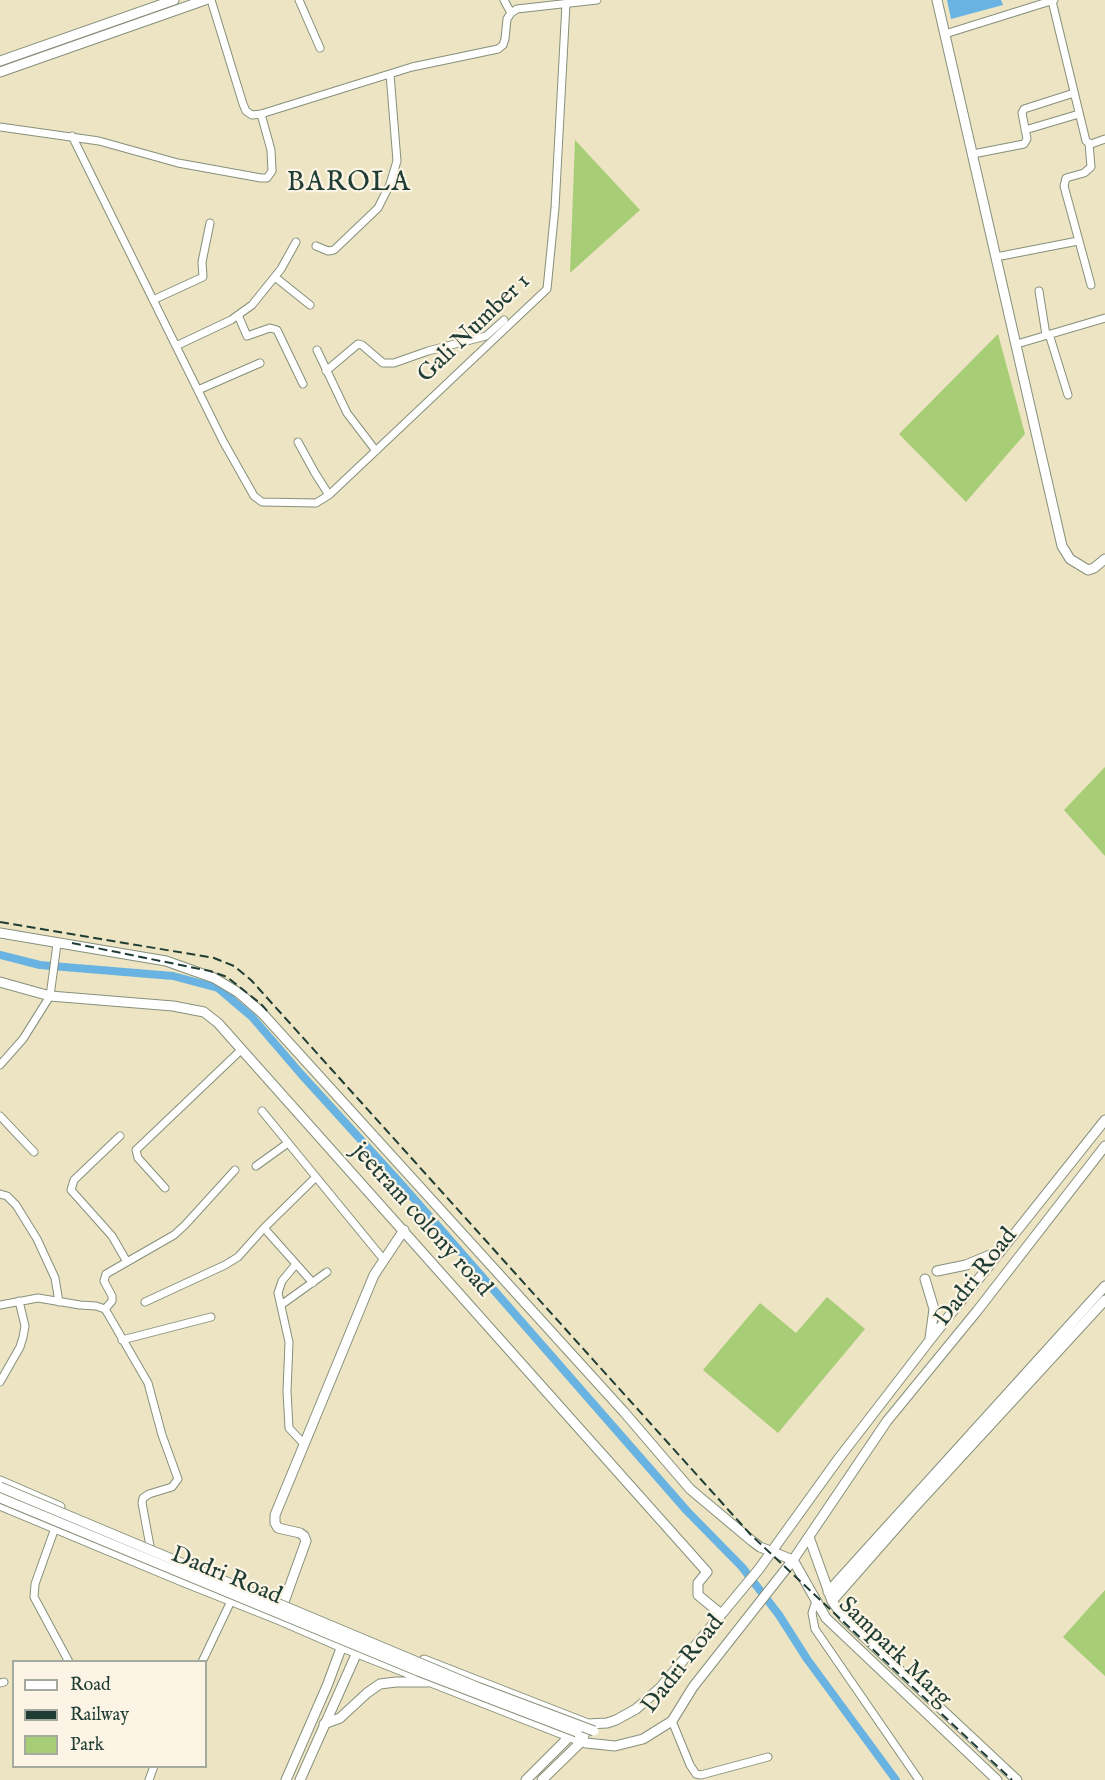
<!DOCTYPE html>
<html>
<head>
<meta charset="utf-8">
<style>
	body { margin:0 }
	#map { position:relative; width:1105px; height:1780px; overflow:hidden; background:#ece4c2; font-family:"IM FELL English",serif }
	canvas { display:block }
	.legend { position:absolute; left:12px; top:1660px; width:195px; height:108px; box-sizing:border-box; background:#fcf5e5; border:2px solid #a4ab9e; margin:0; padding:8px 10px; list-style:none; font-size:18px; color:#1f3d34 }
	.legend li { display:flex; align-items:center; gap:12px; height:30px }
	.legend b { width:30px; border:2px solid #a4ab9e }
</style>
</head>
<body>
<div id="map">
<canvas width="1105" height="1780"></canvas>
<ul class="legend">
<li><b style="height:8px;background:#fff"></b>Road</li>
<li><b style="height:8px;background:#1f3d34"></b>Railway</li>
<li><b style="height:16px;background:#a7cd77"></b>Park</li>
</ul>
</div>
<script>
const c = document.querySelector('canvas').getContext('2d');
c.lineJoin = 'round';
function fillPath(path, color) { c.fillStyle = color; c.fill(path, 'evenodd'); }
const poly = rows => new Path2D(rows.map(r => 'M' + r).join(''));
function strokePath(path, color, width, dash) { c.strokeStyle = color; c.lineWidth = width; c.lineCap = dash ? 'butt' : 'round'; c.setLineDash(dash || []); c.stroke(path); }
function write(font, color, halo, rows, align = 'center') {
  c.font = font + ' "IM FELL English",serif'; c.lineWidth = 4.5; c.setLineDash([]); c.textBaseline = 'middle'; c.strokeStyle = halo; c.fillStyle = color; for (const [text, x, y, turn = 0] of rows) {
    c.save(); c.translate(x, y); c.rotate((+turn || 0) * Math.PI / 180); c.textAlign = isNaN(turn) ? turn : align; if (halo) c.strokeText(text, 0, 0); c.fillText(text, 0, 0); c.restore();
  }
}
const green = poly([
	[575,140,640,210,570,273],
	[998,334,1025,434,966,502,899,434],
	[1105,767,1105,856,1064,810],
	[827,1297,865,1329,778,1433,703,1370,760,1303,796,1333],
	[1105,1590,1105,1676,1063,1637]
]);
const water = poly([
	[947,0,1001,0,1003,5,951,19]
]);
const canal = poly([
	[0,955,40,965,173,976,218,988,252,1017,301,1074,402,1185,687,1511,742,1567,779,1615,807,1659,896,1780]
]);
const street = poly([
	[211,0,243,104,246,111,252,115,261,114,412,67,498,49,503,45,505,39,507,19,511,13,517,9,597,0],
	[299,0,320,48],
	[504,0,511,13],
	[1052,1,1086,141,1091,144,1105,139],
	[945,34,1054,0],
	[0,127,99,141,178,163,261,178,267,178,272,171,271,150,261,114],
	[1025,130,1079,114],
	[72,136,223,441,254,496,262,502,316,503,329,495,547,289,555,208,566,4],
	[1089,143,1091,167,1084,173,1066,178,1064,186,1091,285],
	[973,154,1024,144,1027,139,1022,113,1024,109,1074,93],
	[316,246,328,251,334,250,378,208,390,184,397,161,390,74],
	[996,257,1078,241],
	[275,277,310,305],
	[1039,291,1046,335],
	[153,300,203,277,202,262,210,223],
	[238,315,247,336,270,328,277,330,303,384],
	[1049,334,1068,395],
	[1017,344,1105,318],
	[176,346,231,320,252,305,281,269,296,242],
	[317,350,347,413,376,451],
	[326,371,358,344,362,345,383,363,394,363,428,351,486,336,504,320],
	[198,390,260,363],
	[298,442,315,473,329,495],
	[0,1065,23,1039,50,996,57,944],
	[262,1111,316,1177],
	[0,1116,34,1152],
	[120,1136,74,1180,71,1190,112,1236,127,1262],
	[256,1166,288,1143],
	[165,1188,138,1158,136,1150,241,1050],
	[0,1194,7,1196,16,1205,37,1239,55,1278,59,1302],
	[264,1228,313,1283],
	[296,1264,282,1281,278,1293,289,1342,287,1391,289,1428,304,1444],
	[145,1302,225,1265,238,1257,264,1228,316,1177,384,1260],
	[0,1305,38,1298,80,1305,96,1306,105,1309,108,1314,148,1383,162,1435,178,1479,172,1487,149,1494,143,1498,142,1503,150,1546],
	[281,1305,327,1272],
	[105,1309,112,1301,112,1296,104,1281,106,1274,174,1235,185,1225,235,1170],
	[122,1340,211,1317],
	[0,1382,20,1347,23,1337,25,1326,19,1301],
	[55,1528,35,1584,34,1597,69,1662],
	[816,1601,812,1613,815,1629,919,1780],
	[202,1662,232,1599],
	[0,1683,4,1682],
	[672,1721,690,1765,696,1774,701,1775,768,1757],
	[149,1780,154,1766]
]);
const secondary = poly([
	[937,0,1062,546,1070,559,1088,570,1094,568,1105,559],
	[0,61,174,0],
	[0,72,205,0],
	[0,933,166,961,214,978,239,993,262,1013,624,1412,690,1489,752,1541,760,1547,793,1560,826,1618,997,1780],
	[0,982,50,996,173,1006,204,1012,218,1023,707,1572,698,1583,698,1595,721,1614],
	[937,1271,966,1265,997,1252],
	[925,1279,934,1309,930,1338],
	[0,1481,60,1507],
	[0,1505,182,1581,280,1620,342,1647,586,1743,615,1746,643,1739,672,1721,693,1687,793,1560,887,1421,977,1311,1105,1146],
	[809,1537,832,1601,844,1618,1017,1780],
	[828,1592,1105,1286],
	[832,1601,911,1511,1105,1300],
	[284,1602,306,1541,304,1536,300,1533,278,1528,275,1523,275,1515,374,1275,404,1230],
	[424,1660,588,1724,607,1723,616,1720,636,1709,660,1688,759,1569,839,1458,930,1340,1105,1120],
	[324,1724,340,1718,367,1693,380,1684,396,1682,427,1682],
	[286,1780,327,1686,343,1643],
	[300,1780,359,1648],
	[526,1780,570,1736,572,1733],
	[542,1780,582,1741,588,1724]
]);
const rail = poly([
	[0,922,214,958,234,966,251,980,751,1535,1012,1780],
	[72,943,210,971,227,977,261,1004,270,1014]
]);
const secondaryBridge = poly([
	[0,1487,477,1687,594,1731],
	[0,1498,418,1671,577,1732]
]);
const streetNames = [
	["Gali Number 1",475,329,-44],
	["jeetram colony road",421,1221,48],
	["Dadri Road",977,1278,-52],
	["Dadri Road",226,1577,22],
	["Sampark Marg",894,1653,44],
	["Dadri Road",684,1665,-52]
];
const quarterNames = [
	["BAROLA",349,184]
];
fillPath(green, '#a7cd77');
fillPath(water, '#68b3e1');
strokePath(canal, '#68b3e1', 8);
strokePath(street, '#86907b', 9);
strokePath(secondary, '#86907b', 11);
strokePath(street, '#fff', 7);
strokePath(secondary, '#fff', 9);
strokePath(rail, '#1f3d34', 2, [9, 4.5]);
strokePath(secondaryBridge, '#86907b', 11, []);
strokePath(secondaryBridge, '#fff', 9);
write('24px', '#1f3d34', '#fcf5e5', streetNames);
c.letterSpacing = '1.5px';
write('27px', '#1f3d34', '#fcf5e5', quarterNames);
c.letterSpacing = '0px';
</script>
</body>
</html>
